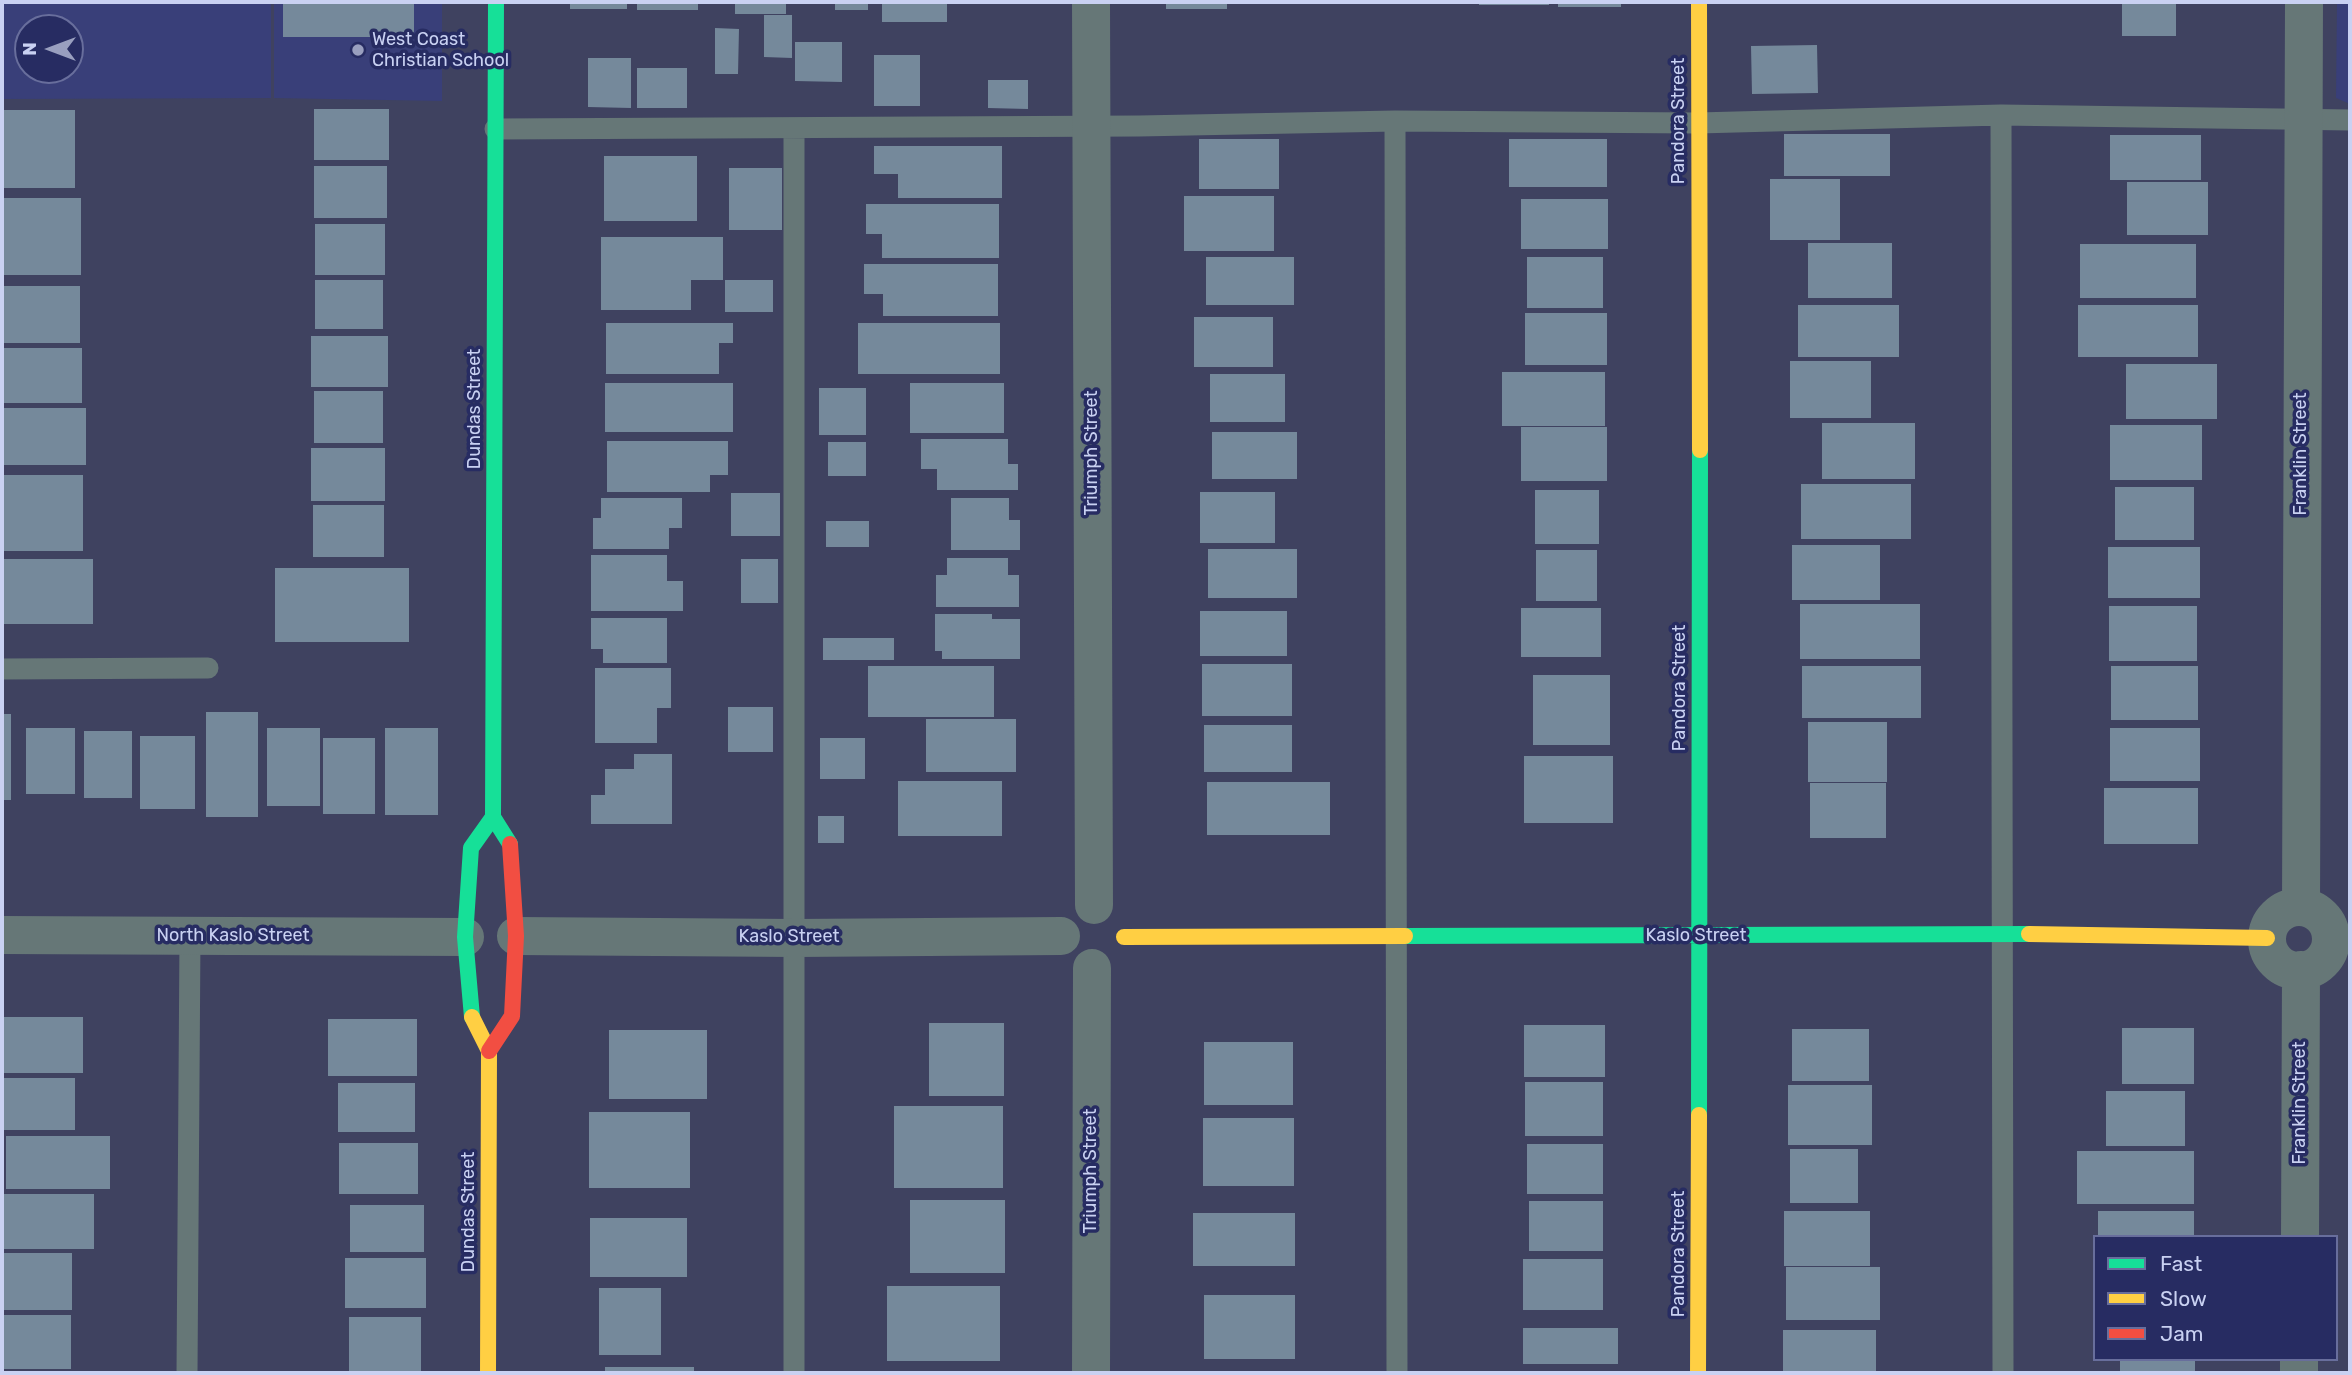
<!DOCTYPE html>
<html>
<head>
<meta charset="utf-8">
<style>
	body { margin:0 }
	#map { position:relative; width:2352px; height:1375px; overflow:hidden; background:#3f4260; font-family:Rubik,sans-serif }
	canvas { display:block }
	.frame { position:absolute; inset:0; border:4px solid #c9d1f2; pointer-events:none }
	.legend { position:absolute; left:2093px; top:1235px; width:245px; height:126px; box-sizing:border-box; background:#272c62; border:2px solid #686e9c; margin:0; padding:9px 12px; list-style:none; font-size:21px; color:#c9d1f2 }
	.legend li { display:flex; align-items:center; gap:14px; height:35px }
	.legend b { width:35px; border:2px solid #686e9c }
	.north { position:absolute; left:14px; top:14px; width:70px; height:70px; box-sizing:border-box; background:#272c62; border:2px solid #686e9c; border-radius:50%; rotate:270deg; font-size:19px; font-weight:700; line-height:28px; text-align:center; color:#c9d1f2 }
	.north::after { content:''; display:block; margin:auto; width:24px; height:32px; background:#999fbf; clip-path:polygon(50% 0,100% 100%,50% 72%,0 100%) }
</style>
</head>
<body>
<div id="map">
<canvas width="2352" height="1375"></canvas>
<div class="frame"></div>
<ul class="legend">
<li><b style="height:9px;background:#16e098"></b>Fast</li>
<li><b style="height:9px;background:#ffcf43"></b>Slow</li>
<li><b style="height:9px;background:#f24e42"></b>Jam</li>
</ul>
<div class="north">N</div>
</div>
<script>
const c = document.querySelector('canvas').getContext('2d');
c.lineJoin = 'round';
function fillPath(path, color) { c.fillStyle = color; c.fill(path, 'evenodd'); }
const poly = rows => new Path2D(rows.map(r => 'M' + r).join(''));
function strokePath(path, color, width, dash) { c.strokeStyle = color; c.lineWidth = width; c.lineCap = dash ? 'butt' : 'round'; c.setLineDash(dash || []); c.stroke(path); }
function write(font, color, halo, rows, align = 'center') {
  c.font = font + ' Rubik,sans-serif'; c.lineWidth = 7; c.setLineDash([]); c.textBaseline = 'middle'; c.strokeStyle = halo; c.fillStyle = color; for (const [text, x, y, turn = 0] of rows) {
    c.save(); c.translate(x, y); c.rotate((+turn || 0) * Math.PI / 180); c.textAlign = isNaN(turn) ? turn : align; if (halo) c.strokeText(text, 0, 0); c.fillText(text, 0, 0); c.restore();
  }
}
const built = poly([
	[2,2,271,2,271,98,2,99],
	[28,28,70,28,70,70,28,70],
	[274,2,442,2,442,101,274,98],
	[2337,2,2350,2,2350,104,2336,98]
]);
const building = poly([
	[283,2,414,2,414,37,283,37],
	[570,2,627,2,627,9,570,9],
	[637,2,698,2,698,10,637,10],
	[735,2,786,2,786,14,735,14],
	[835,2,868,2,868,10,835,10],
	[882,2,947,2,947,22,882,22],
	[1166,2,1227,2,1227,9,1166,9],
	[1479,2,1549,2,1549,5,1479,5],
	[1558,2,1621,2,1621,7,1558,7],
	[2122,2,2176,2,2176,36,2122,36],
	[764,15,792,15,792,58,764,57],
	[715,28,739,29,738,74,715,74],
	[795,42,842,42,842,82,795,81],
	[1817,45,1818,93,1752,94,1751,46],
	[874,55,920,55,920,106,874,106],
	[588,58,631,58,631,108,588,107],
	[637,68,687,68,687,108,637,108],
	[988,80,1028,80,1028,109,988,108],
	[314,109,389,109,389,160,314,160],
	[2,110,75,110,75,188,2,188],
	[1784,134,1890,134,1890,176,1784,176],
	[2110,135,2201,135,2201,180,2110,180],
	[1199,139,1279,139,1279,189,1199,189],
	[1509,139,1607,139,1607,187,1509,187],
	[874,146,1002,146,1002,198,898,198,898,174,874,174],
	[604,156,697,156,697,221,604,221],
	[314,166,387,166,387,218,314,218],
	[729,168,782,168,782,230,729,230],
	[1770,179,1840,179,1840,240,1770,240],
	[2127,182,2208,182,2208,235,2127,235],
	[1184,196,1274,196,1274,251,1184,251],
	[2,198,81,198,81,275,2,275],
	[1521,199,1608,199,1608,249,1521,249],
	[866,204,999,204,999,258,882,258,882,234,866,234],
	[315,224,385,224,385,275,315,275],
	[601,237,723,237,723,280,691,280,691,310,601,310],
	[1808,243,1892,243,1892,298,1808,298],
	[2080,244,2196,244,2196,298,2080,298],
	[1206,257,1294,257,1294,305,1206,305],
	[1527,257,1603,257,1603,308,1527,308],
	[864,264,998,264,998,316,883,316,883,294,864,294],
	[315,280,383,280,383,329,315,329],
	[725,280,773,280,773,312,725,312],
	[2,286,80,286,80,343,2,343],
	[1798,305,1899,305,1899,357,1798,357],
	[2078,305,2198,305,2198,357,2078,357],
	[1525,313,1607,313,1607,365,1525,365],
	[1194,317,1273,317,1273,367,1194,367],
	[606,323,733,323,733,343,719,343,719,374,606,374],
	[858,323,1000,323,1000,374,858,374],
	[311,336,388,336,388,387,311,387],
	[2,348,82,348,82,403,2,403],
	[1790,361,1871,361,1871,418,1790,418],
	[2126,364,2217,364,2217,419,2126,419],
	[1502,372,1605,372,1605,426,1502,426],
	[1210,374,1285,374,1285,422,1210,422],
	[605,383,733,383,733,432,605,432],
	[910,383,1004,383,1004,433,910,433],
	[819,388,866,388,866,435,819,435],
	[314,391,383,391,383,443,314,443],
	[2,408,86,408,86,465,2,465],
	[1822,423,1915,423,1915,479,1822,479],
	[2110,425,2202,425,2202,480,2110,480],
	[1521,427,1607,427,1607,481,1521,481],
	[1212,432,1297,432,1297,479,1212,479],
	[921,439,1008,439,1008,464,1018,464,1018,490,937,490,937,469,921,469],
	[607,441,728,441,728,475,710,475,710,492,607,492],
	[828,442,866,442,866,476,828,476],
	[311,448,385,448,385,501,311,501],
	[2,475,83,475,83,551,2,551],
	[1801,484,1911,484,1911,539,1801,539],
	[2115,487,2194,487,2194,540,2115,540],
	[1535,490,1599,490,1599,544,1535,544],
	[1200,492,1275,492,1275,543,1200,543],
	[731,493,780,493,780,536,731,536],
	[601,498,682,498,682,528,669,528,669,549,593,549,593,518,601,518],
	[951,498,1009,498,1009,520,1020,520,1020,550,951,550],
	[313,505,384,505,384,557,313,557],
	[826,521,869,521,869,547,826,547],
	[1792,545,1880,545,1880,600,1792,600],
	[2108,547,2200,547,2200,598,2108,598],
	[1208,549,1297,549,1297,598,1208,598],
	[1536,550,1597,550,1597,601,1536,601],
	[591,555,667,555,667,581,683,581,683,611,591,611],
	[947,558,1008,558,1008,575,1019,575,1019,607,936,607,936,575,947,575],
	[2,559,93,559,93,624,2,624],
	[741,559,778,559,778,603,741,603],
	[275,568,409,568,409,642,275,642],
	[1800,604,1920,604,1920,659,1800,659],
	[2109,606,2197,606,2197,661,2109,661],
	[1521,608,1601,608,1601,657,1521,657],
	[1200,611,1287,611,1287,656,1200,656],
	[935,614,992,614,992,619,1020,619,1020,659,942,659,942,651,935,651],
	[591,618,667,618,667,663,603,663,603,649,591,649],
	[823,638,894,638,894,660,823,660],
	[1202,664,1292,664,1292,716,1202,716],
	[868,666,994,666,994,717,868,717],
	[1802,666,1921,666,1921,718,1802,718],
	[2111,666,2198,666,2198,720,2111,720],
	[595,668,671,668,671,708,657,708,657,743,595,743],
	[1533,675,1610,675,1610,745,1533,745],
	[728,707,773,707,773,752,728,752],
	[206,712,258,712,258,817,206,817],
	[2,714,11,714,11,800,2,800],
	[926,719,1016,719,1016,772,926,772],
	[1808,722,1887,722,1887,782,1808,782],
	[1204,725,1292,725,1292,772,1204,772],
	[26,728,75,728,75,794,26,794],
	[267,728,320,728,320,806,267,806],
	[385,728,438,728,438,815,385,815],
	[2110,728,2200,728,2200,781,2110,781],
	[84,731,132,731,132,798,84,798],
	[140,736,195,736,195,809,140,809],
	[323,738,375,738,375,814,323,814],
	[820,738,865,738,865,779,820,779],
	[634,754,672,754,672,824,591,824,591,795,605,795,605,769,634,769],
	[1524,756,1613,756,1613,823,1524,823],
	[898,781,1002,781,1002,836,898,836],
	[1207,782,1330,782,1330,835,1207,835],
	[1810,783,1886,783,1886,838,1810,838],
	[2104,788,2198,788,2198,844,2104,844],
	[818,816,844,816,844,843,818,843],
	[2,1017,83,1017,83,1073,2,1073],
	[328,1019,417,1019,417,1076,328,1076],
	[929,1023,1004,1023,1004,1096,929,1096],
	[1524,1025,1605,1025,1605,1077,1524,1077],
	[2122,1028,2194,1028,2194,1084,2122,1084],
	[1792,1029,1869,1029,1869,1081,1792,1081],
	[609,1030,707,1030,707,1099,609,1099],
	[1204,1042,1293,1042,1293,1105,1204,1105],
	[2,1078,75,1078,75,1130,2,1130],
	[1525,1082,1603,1082,1603,1136,1525,1136],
	[338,1083,415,1083,415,1132,338,1132],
	[1788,1085,1872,1085,1872,1145,1788,1145],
	[2106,1091,2185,1091,2185,1146,2106,1146],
	[894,1106,1003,1106,1003,1188,894,1188],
	[589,1112,690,1112,690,1188,589,1188],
	[1203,1118,1294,1118,1294,1186,1203,1186],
	[6,1136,110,1136,110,1189,6,1189],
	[339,1143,418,1143,418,1194,339,1194],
	[1527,1144,1603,1144,1603,1194,1527,1194],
	[1790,1149,1858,1149,1858,1203,1790,1203],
	[2077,1151,2194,1151,2194,1204,2077,1204],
	[4,1194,94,1194,94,1249,4,1249],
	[910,1200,1005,1200,1005,1273,910,1273],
	[1529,1201,1603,1201,1603,1251,1529,1251],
	[350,1205,424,1205,424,1252,350,1252],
	[1784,1211,1870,1211,1870,1266,1784,1266],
	[2098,1211,2194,1211,2194,1237,2098,1237],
	[1193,1213,1295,1213,1295,1266,1193,1266],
	[590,1218,687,1218,687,1277,590,1277],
	[2,1253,72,1253,72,1310,2,1310],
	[345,1258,426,1258,426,1308,345,1308],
	[1523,1259,1603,1259,1603,1310,1523,1310],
	[1786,1267,1880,1267,1880,1320,1786,1320],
	[887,1286,1000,1286,1000,1361,887,1361],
	[599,1288,661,1288,661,1355,599,1355],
	[1204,1295,1295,1295,1295,1359,1204,1359],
	[2,1315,71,1315,71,1369,2,1369],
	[349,1317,421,1317,421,1372,349,1372],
	[1523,1328,1618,1328,1618,1364,1523,1364],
	[1783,1330,1876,1330,1876,1373,1783,1373],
	[2120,1359,2195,1359,2195,1373,2120,1373],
	[605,1367,694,1367,694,1373,605,1373]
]);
const lane = poly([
	[2001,115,2003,1373],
	[1395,121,1397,1373],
	[495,129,1139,126,1395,121,1698,123,2001,115,2350,120],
	[2,669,208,668],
	[187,1373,190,935],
	[794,1373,794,129]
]);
const street = poly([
	[1091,2,1094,905],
	[2301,907,2304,2],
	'2267 939a32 32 0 1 1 64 0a32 32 0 1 1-64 0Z',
	[2,935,465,937],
	[516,936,796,938,1061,936],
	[2300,1237,2301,970],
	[1091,1373,1092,968],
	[2299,1373,2299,1359]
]);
const fast = poly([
	[496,2,493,817,510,844],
	[1405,936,2029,934],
	[472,1017,465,937,471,848,493,817],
	[1699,1115,1700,450]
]);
const slow = poly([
	[1699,2,1700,450],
	[2029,934,2267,938],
	[1124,937,1405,936],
	[472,1017,489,1051,488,1373],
	[1698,1373,1699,1115]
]);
const jam = poly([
	[489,1051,512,1016,516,936,510,844]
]);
const markers = [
	[358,50,7,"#999fbf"]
];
const poiNames = [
	["West Coast",372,40],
	["Christian School",372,61]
];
const streetNames = [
	["Pandora Street",1679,121,-90],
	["Dundas Street",475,409,-90],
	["Triumph Street",1092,453,-90],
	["Franklin Street",2301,454,-90],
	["Pandora Street",1680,688,-90],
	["North Kaslo Street",233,936],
	["Kaslo Street",1696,936],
	["Kaslo Street",789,937],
	["Franklin Street",2300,1103,-90],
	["Triumph Street",1091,1171,-90],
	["Dundas Street",469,1212,-90],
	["Pandora Street",1679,1254,-90]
];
fillPath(built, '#393f79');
fillPath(building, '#75899b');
strokePath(lane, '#677', 21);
strokePath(street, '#677', 38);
strokePath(fast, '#16e098', 16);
strokePath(slow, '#ffcf43', 16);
strokePath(jam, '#f24e42', 16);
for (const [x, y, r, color] of markers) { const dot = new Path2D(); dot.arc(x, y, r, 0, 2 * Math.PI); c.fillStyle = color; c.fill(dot); strokePath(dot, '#272c62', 2.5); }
write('18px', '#c9d1f2', '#272c62', poiNames, 'left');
write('18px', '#c9d1f2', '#272c62', streetNames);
</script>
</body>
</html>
